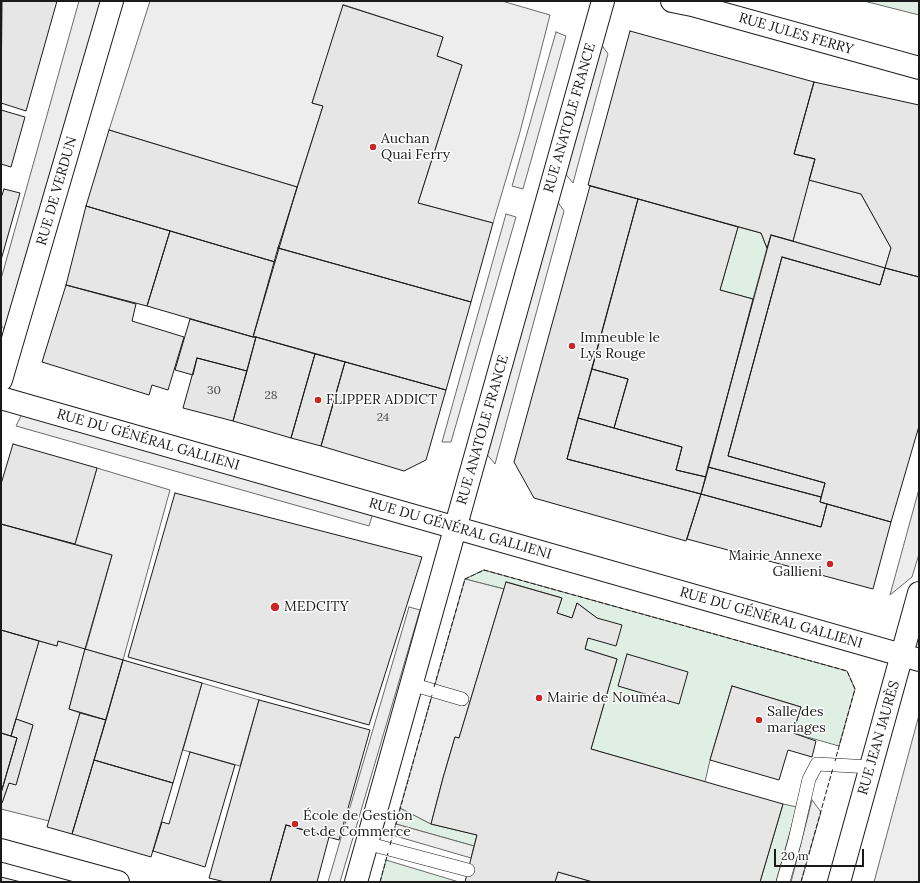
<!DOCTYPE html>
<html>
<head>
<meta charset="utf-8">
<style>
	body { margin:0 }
	#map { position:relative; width:920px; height:883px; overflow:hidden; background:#fff; font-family:Lora,serif }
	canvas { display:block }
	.frame { position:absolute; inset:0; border:2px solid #1a1a1a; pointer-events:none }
	.scale { position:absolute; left:774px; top:849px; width:90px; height:18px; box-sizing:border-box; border:2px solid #1a1a1a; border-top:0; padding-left:5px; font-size:12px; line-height:14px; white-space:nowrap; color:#1a1a1a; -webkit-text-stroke:3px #fff; paint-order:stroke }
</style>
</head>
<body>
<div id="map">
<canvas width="920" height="883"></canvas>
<div class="frame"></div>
<div class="scale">20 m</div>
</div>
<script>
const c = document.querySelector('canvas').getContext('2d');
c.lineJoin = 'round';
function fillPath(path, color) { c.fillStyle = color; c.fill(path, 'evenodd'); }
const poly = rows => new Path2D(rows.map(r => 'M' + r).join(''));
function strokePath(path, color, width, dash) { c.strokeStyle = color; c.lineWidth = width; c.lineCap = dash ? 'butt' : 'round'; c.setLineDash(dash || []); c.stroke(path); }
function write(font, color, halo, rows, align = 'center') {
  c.font = font + ' Lora,serif'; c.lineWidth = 3; c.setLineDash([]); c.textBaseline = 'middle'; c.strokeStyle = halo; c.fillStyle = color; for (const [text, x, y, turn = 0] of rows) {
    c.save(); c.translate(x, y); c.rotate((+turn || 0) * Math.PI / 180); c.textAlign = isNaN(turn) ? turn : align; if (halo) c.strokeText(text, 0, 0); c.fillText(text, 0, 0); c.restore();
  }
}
const green = poly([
	[864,1,919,1,919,15,864,1],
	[738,227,761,233,767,248,753,299,720,290,738,227],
	[484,570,847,671,855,689,839,746,793,733,801,707,732,686,710,760,705,782,591,749,617,659,585,649,588,638,597,618,577,603,572,618,557,613,562,598,507,582,504,589,465,579,484,570],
	[783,804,797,807,776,882,760,882,783,804],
	[400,808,431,824,477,835,474,846,396,824,400,808],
	[386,860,459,882,380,882,386,860]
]);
const parking = poly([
	[79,1,101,1,7,333,1,325,1,279,79,1],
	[150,1,502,1,550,15,520,132,493,223,418,203,462,65,437,56,443,37,344,5,312,103,323,106,297,187,109,130,150,1],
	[556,32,566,36,523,189,512,186,556,32],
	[599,41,608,54,573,183,563,171,599,41],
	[809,180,861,194,891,248,885,268,793,241,809,180],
	[555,198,564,211,495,464,484,451,555,198],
	[506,214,516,217,451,442,442,442,506,214],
	[22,414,373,513,369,526,16,426,22,414],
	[97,468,170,490,123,660,85,649,69,709,80,713,49,821,1,809,1,803,2,803,9,783,16,784,33,725,16,719,39,641,57,646,58,641,86,648,112,555,75,544,97,468],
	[919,489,919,554,912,577,890,595,919,489],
	[465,579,504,589,459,738,455,737,443,778,431,824,400,808,465,579],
	[409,607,420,610,340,882,328,882,409,607],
	[202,683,259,700,240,766,183,750,202,683],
	[919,715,919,882,874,882,919,715],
	[812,800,821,812,801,882,791,882,812,800],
	[396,824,474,846,471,858,392,835,396,824],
	[558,872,593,882,555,882,558,872]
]);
const building = poly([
	[2,1,57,1,26,111,1,103,2,1],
	[343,5,443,37,437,56,462,65,418,203,493,223,471,302,278,248,323,106,312,103,343,5],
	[630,31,814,82,794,154,815,159,793,241,771,235,767,248,761,233,588,185,630,31],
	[814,82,919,105,919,277,885,268,891,248,861,194,809,180,815,159,794,154,814,82],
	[1,110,25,117,11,167,1,164,1,110],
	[109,130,297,187,275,262,86,206,109,130],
	[590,186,638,199,567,459,701,494,686,541,534,498,514,462,590,186],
	[4,189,20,193,1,260,1,198,4,189],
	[638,199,738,227,720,290,753,299,706,477,676,470,682,447,614,428,628,379,592,369,638,199],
	[86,206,170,231,147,306,66,285,86,206],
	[170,231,275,262,253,337,147,306,170,231],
	[771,235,885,268,880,285,782,257,728,456,825,483,821,497,708,467,771,235],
	[278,248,471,302,446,390,256,337,253,337,278,248],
	[782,257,880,285,885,268,919,277,919,426,891,522,820,502,825,483,728,456,782,257],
	[66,285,136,304,132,321,184,337,168,390,152,385,149,395,42,362,66,285],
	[190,319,253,337,256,337,247,371,197,358,193,375,175,370,190,319],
	[256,337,315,354,291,438,233,421,256,337],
	[315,354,345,362,321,446,291,438,315,354],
	[197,358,247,371,233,421,183,408,197,358],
	[345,362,446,390,426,460,404,471,321,446,345,362],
	[592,369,628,379,614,428,578,418,592,369],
	[578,418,682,447,676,470,706,477,701,494,567,459,578,418],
	[13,444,97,468,75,544,1,524,1,484,13,444],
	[708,467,821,497,820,502,827,504,821,527,701,494,708,467],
	[175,493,422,557,369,725,128,657,175,493],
	[701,494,821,527,827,504,891,522,873,589,687,539,701,494],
	[1,524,112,555,85,649,58,641,57,646,1,630,1,524],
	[506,582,562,598,557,613,572,618,577,603,597,618,622,625,616,646,588,638,585,649,617,659,591,749,783,804,760,882,593,882,558,872,555,882,465,882,477,835,431,824,443,778,455,737,459,738,506,582],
	[1,630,39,641,11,736,1,733,1,630],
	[85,649,123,660,106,720,69,709,85,649],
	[627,654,688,672,679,704,618,686,627,654],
	[123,660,202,683,173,783,94,760,123,660],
	[732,686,801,707,793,733,816,741,812,757,788,750,779,780,710,760,732,686],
	[259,700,370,730,339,840,286,825,270,882,225,882,209,878,259,700],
	[80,713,106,720,72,834,47,827,80,713],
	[16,719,33,725,16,785,9,783,2,803,1,803,1,793,17,738,11,736,16,719],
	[1,733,17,738,1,793,1,733],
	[190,752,235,765,205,867,153,851,162,822,169,824,190,752],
	[94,760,173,783,151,857,72,834,94,760],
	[286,825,329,837,317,882,270,882,286,825],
	[1,877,21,882,1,882,1,877]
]);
const service = poly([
	[411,684,462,699],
	[366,843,468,870],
	[783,882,795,840,809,779,817,764,871,767]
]);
const minor = poly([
	[1,380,112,1],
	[1,850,118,882],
	[356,882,603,1],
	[839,882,919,593]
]);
const primary = poly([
	[672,1,692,5,919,68],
	[1,398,919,660]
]);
const fence = poly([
	[434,687,465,579,484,570,847,671,855,689,835,761],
	[390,845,432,695],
	[380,882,388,853],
	[801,882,833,768]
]);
const markers = [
	[373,147,4,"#c62828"],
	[572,346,4,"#c62828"],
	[318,400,4,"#c62828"],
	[830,564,4,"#c62828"],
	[275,607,5,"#c62828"],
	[539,698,4,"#c62828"],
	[759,720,4,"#c62828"],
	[295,824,4,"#c62828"]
];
const numberNames = [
	["30",214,391],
	["28",271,396],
	["24",383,418]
];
const streetNames = [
	["RUE JULES FERRY",796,34,16],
	["RUE ANATOLE FRANCE",570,118,-74],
	["RUE DE VERDUN",57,191,-74],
	["RUE ANATOLE FRANCE",483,430,-74],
	["RUE DU GÉNÉRAL GALLIENI",148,440,16],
	["RUE DU GÉNÉRAL GALLIENI",460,529,16],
	["RUE DU GÉNÉRAL GALLIENI",771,618,16],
	["RUE JEAN JAURÈS",879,738,-74]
];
const poiNames = [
	["Auchan",381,139],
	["Quai Ferry",381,155],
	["Immeuble le",580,338],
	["Lys Rouge",580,354],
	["FLIPPER ADDICT",326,400],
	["Mairie Annexe",822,556,"right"],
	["Gallieni",822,572,"right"],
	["MEDCITY",284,607],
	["Mairie de Nouméa",547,698],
	["Salle des",767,712],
	["mariages",767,728],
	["École de Gestion",303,816],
	["et de Commerce",303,832]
];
fillPath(green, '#e0efe3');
strokePath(green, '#6a6a6a', 1);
fillPath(parking, '#ededed');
strokePath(parking, '#6a6a6a', 1);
fillPath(building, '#e6e6e6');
strokePath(building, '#1a1a1a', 1);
strokePath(service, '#1a1a1a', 14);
strokePath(minor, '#1a1a1a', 24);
strokePath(primary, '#1a1a1a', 24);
strokePath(service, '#fff', 13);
strokePath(minor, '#fff', 22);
strokePath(primary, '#fff', 22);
strokePath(fence, '#1a1a1a', 1, [5, 2]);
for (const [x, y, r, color] of markers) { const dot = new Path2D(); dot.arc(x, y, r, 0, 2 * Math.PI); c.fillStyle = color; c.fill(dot); strokePath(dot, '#fff', 1.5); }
write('12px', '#4d4d4d', null, numberNames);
write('14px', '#1a1a1a', '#fff', streetNames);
write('14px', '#1a1a1a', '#fff', poiNames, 'left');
</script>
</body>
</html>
